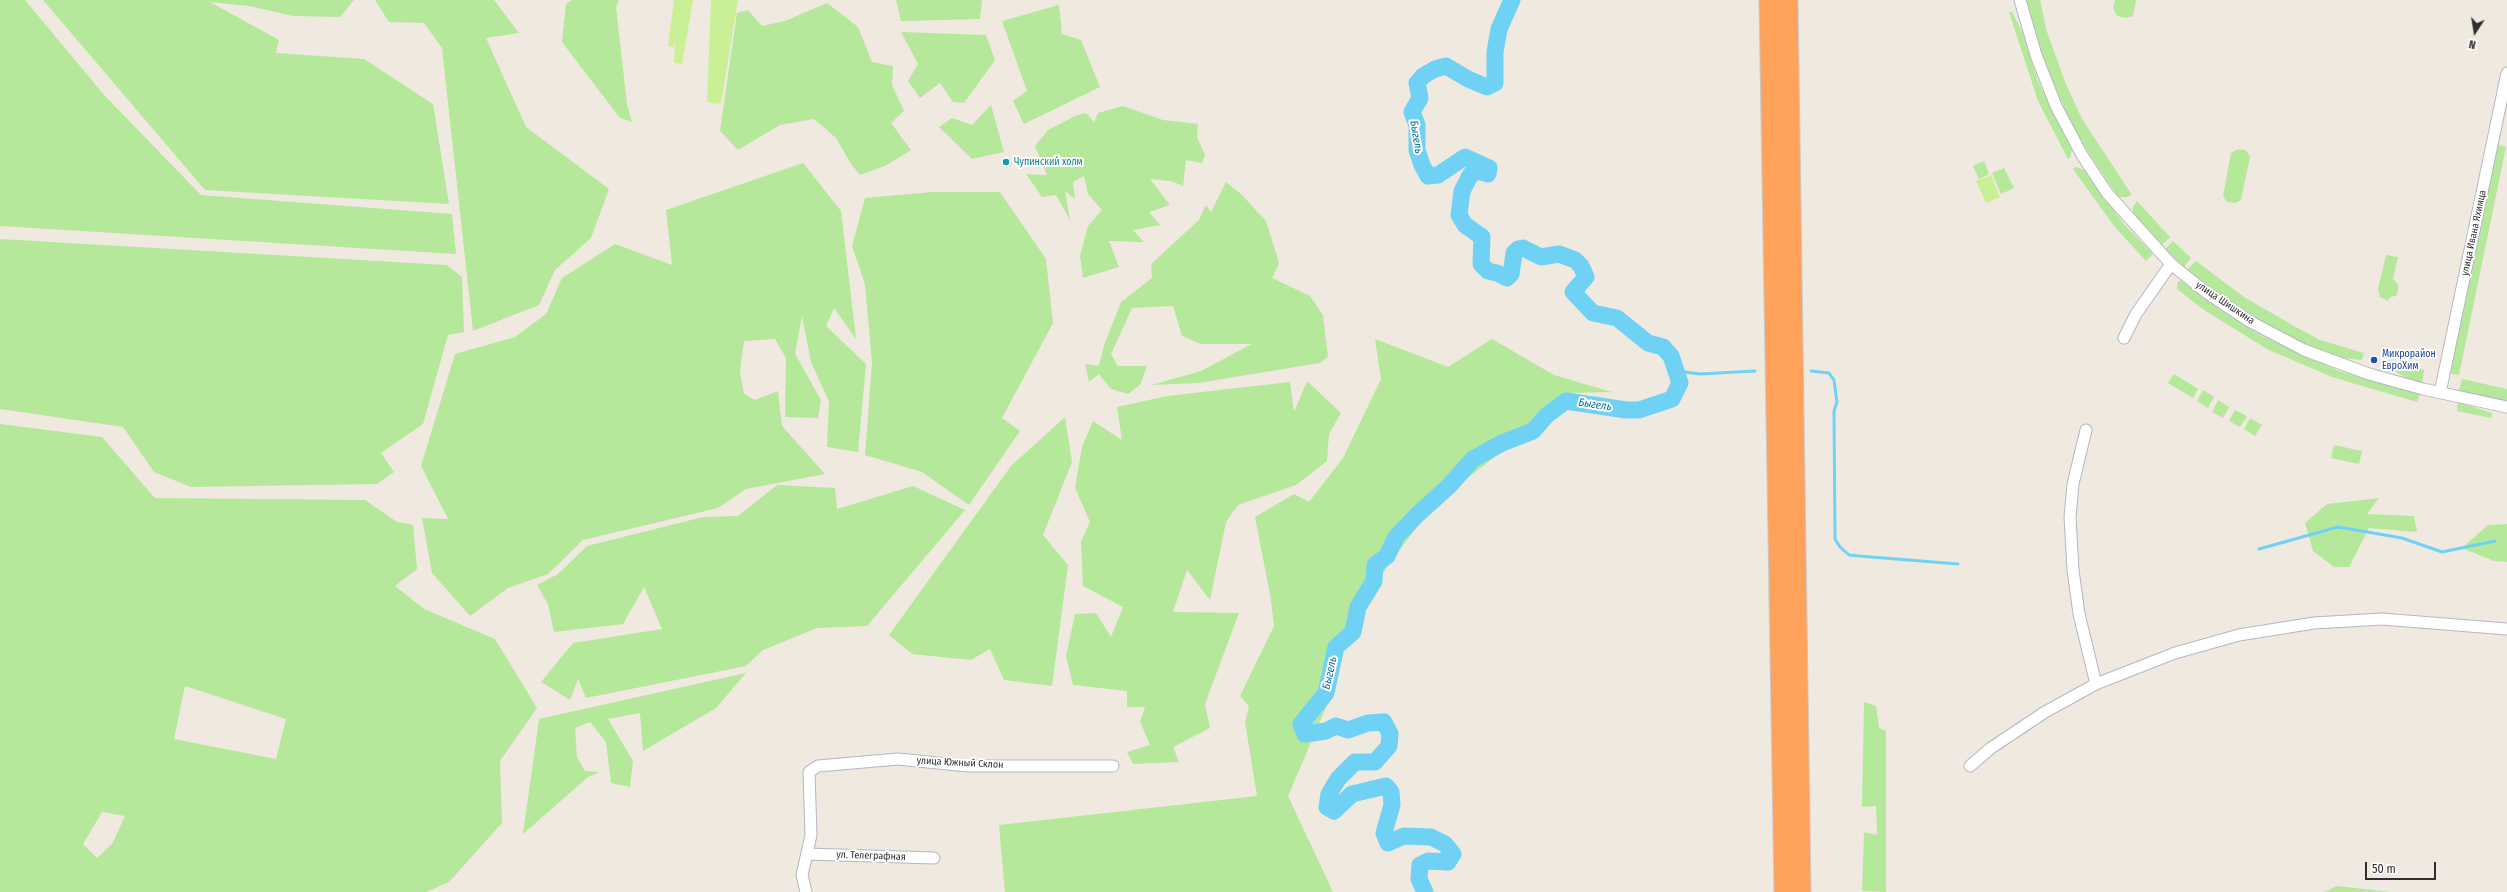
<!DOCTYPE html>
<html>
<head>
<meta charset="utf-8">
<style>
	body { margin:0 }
	#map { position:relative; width:2507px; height:892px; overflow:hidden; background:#efe9e0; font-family:"Fira Sans Condensed",sans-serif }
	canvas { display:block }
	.north { position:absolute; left:2455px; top:12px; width:40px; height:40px; -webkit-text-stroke:3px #fff; paint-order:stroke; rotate:192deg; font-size:11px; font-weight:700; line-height:16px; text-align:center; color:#2e2e2e }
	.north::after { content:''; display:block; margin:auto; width:14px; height:18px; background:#2e2e2e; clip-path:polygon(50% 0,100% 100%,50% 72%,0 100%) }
	.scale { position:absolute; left:2365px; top:862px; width:71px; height:18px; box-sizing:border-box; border:2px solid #2e2e2e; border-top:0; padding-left:5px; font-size:12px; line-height:14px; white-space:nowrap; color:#2e2e2e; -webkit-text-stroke:3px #fff; paint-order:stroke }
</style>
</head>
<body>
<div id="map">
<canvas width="2507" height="892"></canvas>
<div class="north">N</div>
<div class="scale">50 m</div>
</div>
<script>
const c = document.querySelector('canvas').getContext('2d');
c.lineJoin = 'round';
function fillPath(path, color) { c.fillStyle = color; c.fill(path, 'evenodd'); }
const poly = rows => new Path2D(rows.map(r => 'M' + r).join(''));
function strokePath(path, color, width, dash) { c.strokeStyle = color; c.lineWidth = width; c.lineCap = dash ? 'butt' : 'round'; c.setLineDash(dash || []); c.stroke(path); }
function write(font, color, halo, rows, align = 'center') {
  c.font = font + ' "Fira Sans Condensed",sans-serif'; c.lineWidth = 4; c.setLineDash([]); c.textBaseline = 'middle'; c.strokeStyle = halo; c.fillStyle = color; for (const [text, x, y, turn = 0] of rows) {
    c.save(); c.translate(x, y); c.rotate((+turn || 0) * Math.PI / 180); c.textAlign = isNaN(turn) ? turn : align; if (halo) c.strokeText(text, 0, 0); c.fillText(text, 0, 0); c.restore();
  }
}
const green = poly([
	[0,0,25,0,105,96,201,195,452,214,456,254,0,226],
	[43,0,354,0,340,17,293,16,249,6,210,2,279,40,276,53,364,59,433,104,449,204,205,190],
	[375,0,494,0,519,33,486,38,526,127,609,189,591,238,555,270,539,305,473,331,442,48,424,23,389,22],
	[572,0,619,0,616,7,627,104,632,122,620,118,562,42,566,4],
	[896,0,982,0,980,19,901,21],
	[2026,0,2040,0,2047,32,2066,84,2082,119,2132,195,2127,197,2118,197,2077,135,2042,59],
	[2115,0,2136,0,2133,16,2126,18,2117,16,2113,8],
	[827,3,858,27,872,62,893,66,892,85,904,111,891,123,911,150,885,166,860,175,851,164,836,138,814,119,780,125,738,150,720,131,737,13,748,10,762,26,785,21],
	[1059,5,1062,34,1081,40,1100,87,1024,124,1013,101,1027,91,1002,21],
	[2009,12,2012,12,2022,31,2038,81,2072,150,2070,158,2068,159,2038,101],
	[901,32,986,35,995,60,964,103,953,102,940,83,920,98,908,81,918,64],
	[991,105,1004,152,972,159,939,127,952,118,972,125],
	[1123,106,1163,120,1198,124,1197,137,1205,155,1202,163,1186,160,1183,186,1171,181,1150,179,1170,205,1149,212,1160,225,1133,230,1144,242,1109,241,1119,267,1083,278,1080,256,1088,226,1102,210,1088,194,1084,176,1073,182,1075,199,1065,191,1070,220,1056,195,1042,197,1026,174,1047,175,1035,146,1048,130,1077,115,1086,113,1094,122,1098,113],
	[2497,144,2506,147,2459,375,2449,373],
	[2238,149,2246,150,2250,157,2241,200,2235,203,2227,202,2223,196,2231,153],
	[1984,161,1989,174,1979,179,1973,166],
	[803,163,841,211,856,339,834,308,826,326,866,364,858,452,827,447,829,401,811,362,802,316,795,354,821,400,818,418,785,417,786,358,775,339,744,341,740,372,744,394,755,400,778,391,782,426,825,474,746,489,718,508,583,540,548,574,508,588,470,616,432,573,422,518,448,519,421,466,455,354,515,337,546,314,562,278,615,244,672,265,666,210],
	[2076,167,2084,170,2124,224,2153,254,2146,261,2114,226,2073,169],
	[2004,168,2014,188,2001,194,1992,173],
	[1226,182,1241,194,1266,221,1279,263,1272,278,1310,296,1323,315,1328,357,1320,363,1198,383,1152,385,1201,371,1252,344,1201,344,1182,336,1173,306,1132,308,1111,354,1118,366,1147,366,1140,385,1128,394,1111,389,1099,374,1089,382,1085,364,1099,366,1104,345,1121,302,1152,278,1151,264,1199,220,1206,205,1211,212],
	[932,192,1000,192,1046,259,1053,323,1002,418,1020,431,969,505,922,472,865,455,872,363,865,284,852,246,865,198],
	[2137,201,2170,237,2161,246,2133,217,2133,207],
	[0,239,447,265,462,277,464,332,448,335,423,424,381,453,394,472,377,484,191,487,154,472,123,427,0,409],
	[2173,241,2191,258,2184,267,2165,249],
	[2386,255,2398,257,2393,279,2398,285,2398,290,2397,295,2389,298,2388,301,2380,297,2378,289],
	[2196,261,2244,297,2294,326,2320,340,2364,353,2362,360,2332,357,2281,334,2228,301,2187,270],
	[2180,280,2220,310,2260,335,2339,371,2420,394,2417,402,2332,377,2267,349,2204,310,2177,289,2177,284],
	[1375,339,1448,367,1492,339,1554,375,1612,392,1567,393,1537,424,1433,505,1368,593,1336,658,1330,698,1288,796,1333,892,1005,892,999,825,1257,796,1245,722,1249,706,1240,696,1274,626,1271,600,1255,517,1294,494,1309,502,1343,458,1381,379],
	[2388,360,2424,370,2422,383,2412,381,2387,367],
	[2174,374,2198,389,2193,398,2168,383],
	[2462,379,2507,389,2507,401,2459,391],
	[1307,381,1341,413,1329,434,1327,461,1296,485,1238,505,1226,522,1210,600,1187,570,1173,612,1239,613,1205,704,1210,728,1173,747,1179,762,1133,764,1127,752,1150,745,1140,722,1145,707,1127,707,1127,691,1073,685,1066,656,1075,614,1096,613,1111,637,1123,607,1083,586,1081,541,1090,522,1075,488,1082,447,1093,421,1122,440,1117,407,1167,396,1290,382,1294,412],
	[2203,390,2214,397,2208,408,2197,401],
	[2218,400,2229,407,2223,418,2212,412],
	[2458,402,2492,413,2491,418,2457,411],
	[2235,410,2247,416,2240,427,2229,421],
	[1065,417,1072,462,1043,535,1068,565,1052,686,1004,680,990,649,971,660,912,654,889,635,1011,466],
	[2250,418,2262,425,2255,436,2244,429],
	[0,424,102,437,155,498,365,500,397,522,413,525,417,569,395,586,424,609,495,639,537,708,500,761,502,823,449,882,426,892,0,892],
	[185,686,286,719,276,759,174,739],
	[102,812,125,816,112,844,97,858,83,844],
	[2334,445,2362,451,2359,464,2331,458],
	[777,485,835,488,837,509,913,486,965,510,867,626,817,628,763,650,746,666,586,698,578,679,570,700,541,682,573,643,662,629,644,587,623,624,554,632,548,604,537,585,558,574,587,546,703,517,738,516],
	[2379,498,2367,514,2414,516,2417,532,2369,528,2349,567,2334,567,2313,551,2305,523,2327,504],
	[2507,524,2507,562,2494,561,2462,548,2488,525],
	[746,673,716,708,643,751,640,713,608,719,633,761,630,787,611,783,606,742,590,722,575,728,577,757,585,771,600,772,588,777,523,834,539,719],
	[1864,702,1876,706,1879,728,1886,731,1886,892,1862,891,1864,832,1877,835,1876,806,1862,807],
	[2337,886,2390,892,2324,892]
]);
const pitch = poly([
	[674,0,693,0,682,64,674,63,675,41,673,47,668,46],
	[711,0,738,0,721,103,718,104,707,102],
	[1991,175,2000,197,1986,203,1976,181]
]);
const stream = poly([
	[1677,371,1700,374,1755,371],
	[1811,371,1829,373,1834,380,1837,402,1834,411,1835,539,1840,547,1849,555,1859,556,1958,564],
	[2259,549,2338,527,2402,538,2442,552,2495,541]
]);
const river = poly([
	[1425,892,1419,879,1420,865,1428,861,1448,862,1453,854,1445,844,1431,837,1404,836,1388,843,1384,833,1392,805,1391,792,1386,786,1352,794,1334,811,1327,807,1329,794,1338,779,1355,762,1375,762,1389,746,1390,734,1384,722,1368,723,1348,730,1336,726,1326,731,1305,734,1301,724,1326,693,1336,647,1353,632,1358,607,1374,581,1375,565,1387,556,1396,537,1417,515,1449,486,1473,459,1502,443,1533,431,1547,415,1566,401,1626,410,1639,410,1672,399,1680,383,1671,356,1663,347,1648,343,1617,318,1593,313,1573,292,1586,277,1581,266,1575,260,1559,254,1541,257,1523,248,1518,249,1514,253,1511,274,1507,278,1497,273,1488,271,1481,264,1482,237,1465,225,1459,215,1462,191,1471,174,1477,171,1488,174,1489,168,1465,157,1438,175,1428,176,1422,165,1417,150,1417,125,1412,112,1420,98,1417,83,1423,76,1435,69,1446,66,1468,79,1487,87,1495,83,1495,52,1499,29,1512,0]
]);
const street = poly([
	[2020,0,2036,55,2056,106,2082,155,2107,193,2171,264,2207,293,2249,321,2304,350,2369,374,2423,389,2507,407],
	[2124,338,2136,314,2171,264],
	[2440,393,2507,73],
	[2086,430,2073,484,2070,517,2073,570,2079,614,2096,684],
	[1970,766,1991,748,2045,712,2096,684,2175,653,2239,635,2314,623,2382,619,2507,629],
	[807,854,934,858],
	[806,892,802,875,811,835,809,772,818,766,898,759,968,766,1113,766]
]);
const highway = poly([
	[1770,0,1785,892],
	[1787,0,1800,892]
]);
const markers = [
	[1006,162,4,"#0f9aa8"],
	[2374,360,4,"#1a4fb4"]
];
const cultureNames = [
	["Чупинский холм",1014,162]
];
const streetNames = [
	["улица Ивана Яхимца",2474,233,-78],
	["улица Шишкина",2225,303,34],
	["улица Южный Склон",960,763,3],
	["ул. Телеграфная",871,856,2]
];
const transitNames = [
	["Микрорайон",2382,354],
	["ЕвроХим",2382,366]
];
const waterNames = [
	["Быгель",1416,137,81],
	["Быгель",1595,405,9],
	["Быгель",1330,673,-77]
];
fillPath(green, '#b5e89b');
fillPath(pitch, '#caf096');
strokePath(stream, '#6fd2f5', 3);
strokePath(river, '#6fd2f5', 17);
strokePath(street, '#b4b6c2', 13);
strokePath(highway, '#c9c9c9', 23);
strokePath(street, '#fff', 11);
strokePath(highway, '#ffa25c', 21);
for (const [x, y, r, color] of markers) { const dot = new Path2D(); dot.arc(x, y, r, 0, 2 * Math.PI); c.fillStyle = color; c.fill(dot); strokePath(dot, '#fff', 1.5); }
write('10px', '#0d838f', '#fff', cultureNames, 'left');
write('10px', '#2e2e2e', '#fff', streetNames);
write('10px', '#164399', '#fff', transitNames, 'left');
write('italic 11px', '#0671a9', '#fff', waterNames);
</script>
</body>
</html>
